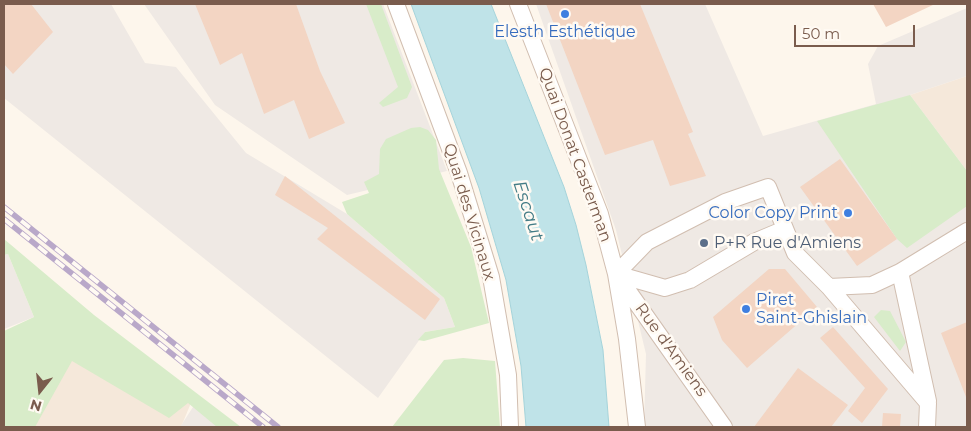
<!DOCTYPE html>
<html>
<head>
<meta charset="utf-8">
<style>
	body { margin:0 }
	#map { position:relative; width:971px; height:431px; overflow:hidden; background:#fdf6ec; font-family:Montserrat,sans-serif }
	canvas { display:block }
	.frame { position:absolute; inset:0; border:5px solid #7a5c4d; pointer-events:none }
	.north { position:absolute; left:15px; top:366px; width:50px; height:50px; -webkit-text-stroke:4px #fffaf3; paint-order:stroke; rotate:196deg; font-size:14px; font-weight:700; line-height:20px; text-align:center; color:#7a5c4d }
	.north::after { content:''; display:block; margin:auto; width:18px; height:22px; background:#7a5c4d; clip-path:polygon(50% 0,100% 100%,50% 72%,0 100%) }
	.scale { position:absolute; left:794px; top:25px; width:121px; height:22px; box-sizing:border-box; border:2px solid #7a5c4d; border-top:0; padding-left:6px; font-size:15px; line-height:18px; white-space:nowrap; color:#7a5c4d; -webkit-text-stroke:4px #fffaf3; paint-order:stroke }
</style>
</head>
<body>
<div id="map">
<canvas width="971" height="431"></canvas>
<div class="frame"></div>
<div class="north">N</div>
<div class="scale">50 m</div>
</div>
<script>
const c = document.querySelector('canvas').getContext('2d');
c.lineJoin = 'round';
function fillPath(path, color) { c.fillStyle = color; c.fill(path, 'evenodd'); }
const poly = rows => new Path2D(rows.map(r => 'M' + r).join(''));
function strokePath(path, color, width, dash) { c.strokeStyle = color; c.lineWidth = width; c.lineCap = dash ? 'butt' : 'round'; c.setLineDash(dash || []); c.stroke(path); }
function write(font, color, halo, rows, align = 'center') {
  c.font = font + ' Montserrat,sans-serif'; c.lineWidth = 5; c.setLineDash([]); c.textBaseline = 'middle'; c.strokeStyle = halo; c.fillStyle = color; for (const [text, x, y, turn = 0] of rows) {
    c.save(); c.translate(x, y); c.rotate((+turn || 0) * Math.PI / 180); c.textAlign = isNaN(turn) ? turn : align; if (halo) c.strokeText(text, 0, 0); c.fillText(text, 0, 0); c.restore();
  }
}
const residential = poly([
	[967,76,967,171,910,95],
	[92,317,193,398,181,427,33,427]
]);
const industrial = poly([
	[4,4,111,4,145,63,176,67,246,153,347,214,444,298,455,327,425,332,378,398,4,98],
	[144,4,383,4,447,171,347,195,215,105],
	[536,4,705,4,763,136,876,104,868,64,878,46,967,8,967,76,910,95,967,171,967,427,644,427,646,354,616,230],
	[8,254,34,317,4,329,4,255],
	[195,404,224,427,180,427]
]);
const green = poly([
	[366,4,381,4,412,87,407,98,383,107,379,103,398,87],
	[910,95,967,171,967,206,907,248,897,239,817,121],
	[420,127,428,130,436,140,439,169,471,247,489,323,424,341,418,340,425,332,455,327,444,298,347,214,342,202,369,193,364,182,379,174,380,149,386,139,411,128],
	[4,239,94,315,241,427,217,427,188,403,169,418,72,361,35,427,4,427,4,331,34,317,8,254,4,255],
	[881,310,890,311,906,342,900,351,874,317],
	[463,358,495,361,500,427,392,427,444,360]
]);
const water = poly([
	[411,4,491,4,564,187,576,225,586,265,603,350,609,427,526,427,521,366,506,280,479,188,411,4]
]);
const building = poly([
	[4,4,31,4,53,32,13,74,4,64],
	[195,4,296,4,320,71,345,123,309,139,294,100,264,114,242,53,220,65],
	[546,4,640,4,693,132,688,134,706,176,670,186,653,140,605,155],
	[873,4,935,4,886,27],
	[840,159,897,239,857,266,800,187],
	[285,176,440,299,425,320,317,239,328,228,275,195],
	[769,269,785,269,817,307,747,368,722,340,713,317],
	[967,322,967,397,966,397,941,333],
	[833,327,888,389,862,423,848,411,865,388,820,338],
	[798,368,848,405,831,427,754,427],
	[883,413,901,414,900,427,882,427]
]);
const minor = poly([
	[396,4,459,173,491,277,508,375,510,427],
	[518,4,600,214,616,274,627,339,637,427],
	[900,272,928,401],
	[616,274,647,242,725,202,768,187,795,253,829,287,872,285,900,272,967,231],
	[616,274,665,288,690,280,754,242,785,229],
	[619,278,724,427],
	[829,287,928,403,927,427]
]);
const rail = poly([
	[4,207,278,427],
	[4,219,263,427]
]);
const markers = [
	[565,14,5,"#3f7fe0"],
	[848,213,5,"#3f7fe0"],
	[704,243,5,"#5c6f8a"],
	[746,309,5,"#3f7fe0"]
];
const shopNames = [
	["Elesth Esthétique",565,32],
	["Color Copy Print",838,213,"right"],
	["Piret",756,300,"left"],
	["Saint-Ghislain",756,318,"left"]
];
const streetNames = [
	["Quai Donat Casterman",575,155,70],
	["Quai des Vicinaux",469,212,73],
	["Rue d'Amiens",671,350,54]
];
const serviceNames = [
	["P+R Rue d'Amiens",714,243]
];
const waterNames = [
	["Escaut",528,211,72]
];
fillPath(residential, '#f5e8da');
fillPath(industrial, '#efe9e4');
fillPath(green, '#d8ecc9');
fillPath(water, '#bfe3e8');
strokePath(water, '#a5d3da', 1);
fillPath(building, '#f3d5c3');
strokePath(minor, '#d1beb0', 18);
strokePath(minor, '#fff', 16);
strokePath(rail, '#b9a8c9', 5.5);
strokePath(rail, '#fffaf3', 4, [11]);
for (const [x, y, r, color] of markers) { const dot = new Path2D(); dot.arc(x, y, r, 0, 2 * Math.PI); c.fillStyle = color; c.fill(dot); strokePath(dot, '#fffaf3', 2); }
write('16px', '#366cbe', '#fffaf3', shopNames);
write('16px', '#7a5c4d', '#fffaf3', streetNames);
write('16px', '#4e5e75', '#fffaf3', serviceNames, 'left');
write('italic 18px', '#437c86', '#fffaf3', waterNames);
</script>
</body>
</html>
